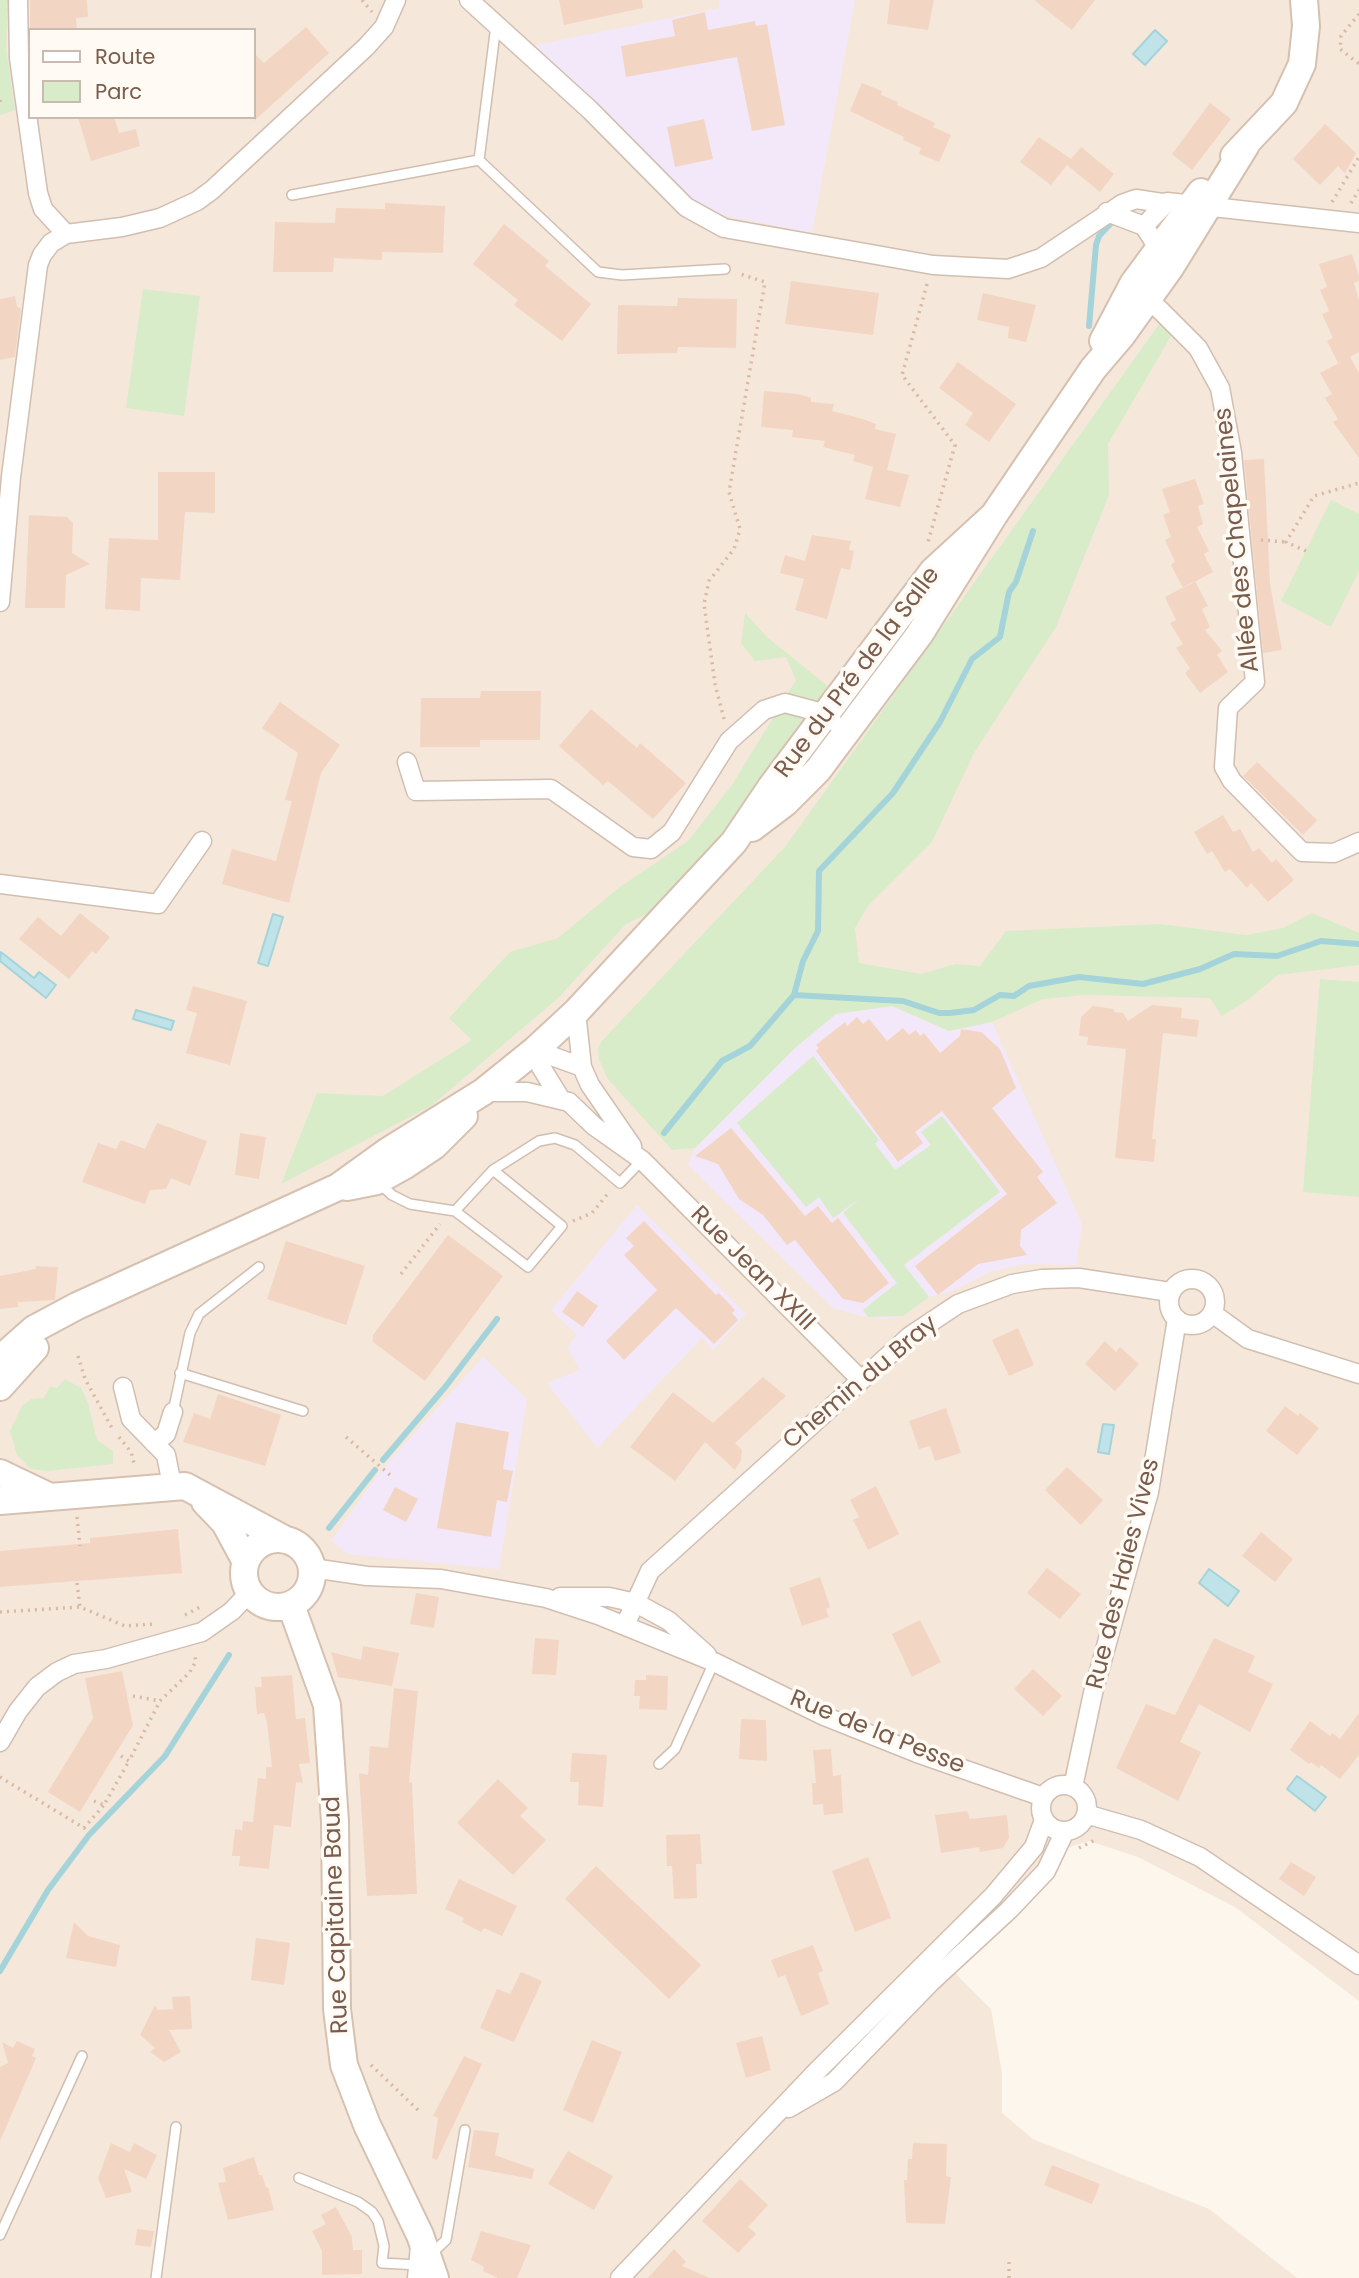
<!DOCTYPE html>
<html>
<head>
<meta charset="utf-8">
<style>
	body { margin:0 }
	#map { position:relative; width:1359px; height:2278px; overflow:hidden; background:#fdf6ec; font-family:Poppins,sans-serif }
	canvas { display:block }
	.legend { position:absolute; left:28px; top:28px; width:228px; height:91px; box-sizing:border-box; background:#fffaf3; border:2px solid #cabbb1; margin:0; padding:9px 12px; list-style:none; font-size:21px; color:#7a5c4d }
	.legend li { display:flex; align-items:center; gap:14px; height:35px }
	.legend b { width:35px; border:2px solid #cabbb1 }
</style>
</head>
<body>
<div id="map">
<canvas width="1359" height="2278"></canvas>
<ul class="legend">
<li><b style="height:9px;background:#fff"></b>Route</li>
<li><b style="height:19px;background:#d8ecc9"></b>Parc</li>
</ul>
</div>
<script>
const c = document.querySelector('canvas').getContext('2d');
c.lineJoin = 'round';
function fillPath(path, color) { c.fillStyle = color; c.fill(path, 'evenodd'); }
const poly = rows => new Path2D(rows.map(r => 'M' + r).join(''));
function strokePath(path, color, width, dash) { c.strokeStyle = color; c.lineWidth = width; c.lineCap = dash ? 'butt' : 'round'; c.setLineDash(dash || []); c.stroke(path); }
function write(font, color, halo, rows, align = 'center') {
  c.font = font + ' Poppins,sans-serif'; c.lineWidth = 7; c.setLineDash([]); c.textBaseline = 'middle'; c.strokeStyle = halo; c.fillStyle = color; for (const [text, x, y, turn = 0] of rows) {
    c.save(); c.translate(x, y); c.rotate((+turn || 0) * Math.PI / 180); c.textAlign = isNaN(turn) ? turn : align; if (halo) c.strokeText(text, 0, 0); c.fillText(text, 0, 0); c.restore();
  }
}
const residential = poly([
	[0,0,1359,0,1359,2001,1235,1907,1138,1857,1089,1841,1066,1848,948,1966,991,2009,1002,2073,1002,2113,1033,2139,1209,2209,1297,2278,0,2278],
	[30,30,254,30,254,117,30,117]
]);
const education = poly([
	[719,0,855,0,812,233,721,215,700,208,535,45,720,8],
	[892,1006,949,1031,992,1022,1082,1224,1076,1265,1027,1264,992,1271,950,1292,929,1297,903,1316,883,1319,861,1316,833,1308,688,1165,695,1148,796,1047,836,1014],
	[637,1205,746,1314,713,1350,702,1338,597,1448,547,1383,580,1370,567,1347,577,1335,551,1310],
	[483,1357,527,1399,499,1569,348,1554,331,1541,379,1473]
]);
const green = poly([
	[0,0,8,0,6,47,15,110,0,115],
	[143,289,200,296,184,416,126,408],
	[1160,323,1171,336,1108,444,1109,495,1056,627,974,753,932,842,868,906,855,928,859,963,921,974,956,964,980,966,1006,931,1160,924,1246,935,1283,928,1312,913,1359,933,1359,965,1278,975,1249,999,1222,1016,1210,998,1083,995,1043,999,992,1022,949,1031,892,1006,836,1014,796,1047,695,1148,672,1150,607,1078,599,1059,598,1049,601,1042,785,847],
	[1331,500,1359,514,1359,571,1331,627,1281,601],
	[745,613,767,637,835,692,797,751,668,904,626,924,558,998,431,1106,281,1184,317,1093,383,1096,472,1040,449,1018,510,952,558,938,620,887,688,841,732,785,796,680,786,657,755,661,741,643],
	[1320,979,1359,982,1359,1197,1303,1192],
	[813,1056,879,1140,875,1144,895,1170,931,1145,921,1132,942,1116,1000,1192,904,1265,929,1297,903,1316,868,1317,863,1310,897,1283,843,1213,860,1198,833,1218,819,1197,806,1207,737,1123],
	[65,1379,81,1388,88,1403,97,1440,113,1451,113,1464,47,1471,31,1469,17,1455,10,1431,22,1406,31,1399,44,1398,50,1386,57,1388]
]);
const water = poly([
	[1155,30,1167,41,1145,65,1133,54,1155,30],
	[273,914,283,917,268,966,258,963,273,914],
	[1,952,34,978,39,972,56,985,46,998,0,961,1,952],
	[136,1010,174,1021,171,1030,133,1019,136,1010],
	[1103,1424,1114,1425,1109,1454,1098,1452,1103,1424],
	[1209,1569,1239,1591,1228,1606,1199,1583,1209,1569],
	[1297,1776,1326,1797,1315,1811,1287,1789,1297,1776]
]);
const stream = poly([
	[1089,326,1096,245,1099,236,1116,218],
	[794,995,903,1001,939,1013,950,1013,974,1010,1000,995,1014,996,1029,986,1079,977,1143,984,1200,969,1234,954,1277,956,1321,941,1359,944],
	[664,1133,722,1061,750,1046,794,995,803,961,818,931,819,871,893,793,940,722,972,659,1000,637,1009,592,1016,582,1033,531],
	[383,1460,446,1386,497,1319],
	[329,1528,375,1470],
	[0,1971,48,1890,89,1835,165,1756,229,1655]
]);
const building = poly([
	[30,0,87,0,88,17,76,18,77,30,30,30],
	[559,0,642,0,643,8,564,25],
	[890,0,934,0,928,30,887,24],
	[1034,0,1095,0,1072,30],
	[705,12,708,30,755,21,756,26,767,24,785,125,752,131,737,57,626,77,621,46,675,36,672,20],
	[306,27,329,53,254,121,254,53,264,63],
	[862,83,882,91,881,95,898,102,897,105,935,123,933,127,951,135,939,162,919,154,921,148,903,140,904,137,850,111],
	[1210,103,1231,119,1192,170,1172,154],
	[78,117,114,117,119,133,136,129,140,146,91,161],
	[704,119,713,159,675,167,667,127],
	[1325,124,1356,153,1345,173,1338,166,1320,185,1293,159],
	[1039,137,1071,159,1081,147,1114,174,1100,192,1067,165,1051,185,1020,162],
	[385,203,445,206,443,253,382,252,382,260,334,258,333,272,273,272,275,222,335,223,336,208,385,209],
	[504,224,549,261,545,266,591,304,562,341,514,305,518,300,473,264],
	[1352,254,1359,277,1359,281,1354,283,1359,301,1359,352,1350,357,1359,373,1359,458,1333,422,1338,419,1325,398,1332,394,1320,373,1341,362,1338,363,1327,341,1333,338,1322,314,1329,311,1320,290,1327,287,1319,264],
	[791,281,879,293,873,335,785,324],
	[983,293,1036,305,1026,342,1008,338,1009,327,977,320],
	[15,296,17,307,21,308,15,357,0,360,0,299],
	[678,298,737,299,736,348,678,347,677,353,617,354,618,305,677,306],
	[958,362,1016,404,989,442,965,425,973,413,939,388],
	[764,391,798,394,811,398,811,402,834,404,832,411,863,419,876,424,875,429,896,434,887,470,909,475,900,507,865,499,873,467,853,461,855,455,823,447,825,441,792,437,793,430,761,427],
	[1264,459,1270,584,1282,650,1263,653,1244,460],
	[158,472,215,472,215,513,185,512,180,580,141,578,140,611,105,609,109,538,158,540],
	[1195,479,1204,504,1198,506,1203,524,1197,527,1209,551,1204,554,1213,572,1183,588,1171,565,1175,562,1165,540,1171,537,1163,515,1170,512,1162,489],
	[29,515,67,517,73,523,72,553,90,564,66,575,65,608,25,608],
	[812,535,851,541,849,550,854,551,850,570,841,568,827,619,795,610,804,579,780,573,785,555,805,561],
	[1195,581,1208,606,1202,609,1210,627,1205,630,1222,651,1217,655,1228,672,1200,693,1185,673,1190,668,1176,648,1183,644,1170,623,1176,620,1165,597],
	[481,691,541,691,540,740,480,740,480,747,420,747,421,698,480,698],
	[280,702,340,745,321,773,289,903,222,884,232,849,276,861,292,801,285,800,298,753,262,728],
	[591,709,637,748,640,743,686,783,653,819,608,781,603,785,559,746],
	[1257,762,1317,820,1303,835,1243,776],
	[1223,815,1233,832,1240,829,1253,852,1259,848,1272,863,1276,859,1294,880,1268,902,1251,883,1247,888,1230,869,1225,872,1212,851,1207,854,1194,832],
	[80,913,110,937,96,954,92,951,69,979,19,939,38,917,61,936],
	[193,986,247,1001,230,1065,186,1053,197,1013,186,1010],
	[1152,1005,1182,1008,1181,1018,1199,1020,1197,1037,1163,1033,1152,1139,1156,1139,1154,1162,1115,1158,1126,1049,1087,1045,1088,1037,1079,1036,1081,1017,1093,1006,1114,1009,1114,1012,1123,1013,1128,1021],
	[857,1017,863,1024,869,1019,887,1041,903,1028,909,1035,916,1030,920,1036,924,1033,940,1053,960,1036,961,1029,981,1032,1000,1049,1016,1088,992,1108,1043,1172,1037,1177,1057,1203,1021,1230,1020,1246,1027,1255,978,1264,938,1295,915,1266,1007,1194,942,1111,915,1132,923,1143,898,1162,816,1051,819,1048,816,1045,845,1022,847,1026],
	[157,1123,207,1141,190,1186,171,1178,166,1189,150,1190,145,1204,82,1182,98,1143,116,1149,121,1140,145,1149],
	[731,1128,805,1216,818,1206,832,1223,838,1218,889,1283,863,1303,843,1299,795,1240,787,1245,763,1215,739,1199,718,1164,695,1156],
	[240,1133,266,1137,259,1179,235,1175],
	[644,1221,716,1295,719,1293,735,1310,732,1313,738,1320,714,1344,676,1308,624,1360,606,1341,657,1290,624,1255,634,1246,626,1238],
	[448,1235,503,1276,425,1381,373,1342,373,1335],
	[286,1241,365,1266,346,1325,267,1299],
	[36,1266,58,1267,55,1300,18,1302,18,1307,0,1309,0,1276,36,1269],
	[577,1291,598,1306,583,1327,562,1312],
	[1018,1328,1034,1365,1009,1376,992,1340],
	[1105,1341,1116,1352,1120,1347,1139,1364,1115,1391,1085,1364],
	[763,1377,786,1396,735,1443,742,1450,741,1460,735,1470,705,1442,675,1481,630,1447,673,1392,713,1423],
	[218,1394,281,1415,265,1466,183,1442,194,1413,210,1419],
	[1285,1406,1298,1416,1300,1413,1319,1428,1297,1455,1266,1431],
	[946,1408,961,1453,935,1461,930,1446,919,1449,909,1421],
	[456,1422,509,1432,503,1469,513,1471,507,1502,497,1500,491,1537,437,1528],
	[1067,1467,1103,1500,1081,1525,1045,1490],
	[876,1486,899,1534,868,1550,853,1520,859,1517,850,1500],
	[395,1487,418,1499,406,1522,383,1510],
	[178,1529,182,1573,0,1587,0,1551,90,1543,90,1538],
	[1261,1532,1293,1559,1275,1582,1242,1556],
	[1047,1568,1081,1594,1060,1619,1027,1593],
	[820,1577,830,1607,826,1609,829,1617,802,1626,789,1588],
	[416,1593,439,1597,434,1628,410,1624],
	[920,1620,941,1662,912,1677,892,1634],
	[535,1638,559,1640,556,1675,532,1674],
	[1214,1638,1255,1656,1248,1672,1273,1684,1250,1732,1199,1704,1180,1742,1201,1752,1178,1801,1116,1768,1146,1704,1175,1715],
	[363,1646,399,1653,392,1686,338,1677,331,1652,361,1660],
	[1033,1669,1062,1696,1043,1716,1014,1689],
	[122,1671,133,1725,80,1812,48,1792,93,1718,85,1678],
	[292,1675,296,1719,305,1718,310,1763,299,1764,303,1783,296,1782,291,1827,274,1825,269,1869,239,1866,240,1856,232,1856,235,1829,242,1830,243,1821,253,1822,258,1778,266,1779,266,1767,272,1767,267,1722,264,1713,257,1714,255,1687,262,1687,261,1677],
	[646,1675,668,1676,667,1710,639,1709,640,1696,634,1696,635,1680,646,1680],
	[394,1688,418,1691,409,1782,412,1783,417,1894,367,1896,359,1773,368,1775,370,1746,388,1748],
	[1359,1713,1359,1755,1340,1779,1321,1765,1319,1768,1311,1762,1309,1764,1290,1750,1310,1721,1330,1736,1332,1733,1340,1739],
	[741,1719,766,1720,767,1761,739,1759],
	[831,1749,833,1776,841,1775,843,1813,824,1815,823,1804,813,1805,812,1783,816,1783,813,1750],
	[572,1753,607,1755,603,1807,578,1805,579,1782,570,1782],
	[498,1779,528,1808,520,1816,546,1840,513,1875,457,1823],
	[967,1811,970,1819,1007,1815,1009,1838,1003,1848,980,1852,979,1847,941,1853,935,1815],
	[700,1834,702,1864,696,1864,697,1898,674,1899,672,1866,667,1866,666,1835],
	[868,1857,891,1918,855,1932,832,1871],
	[1291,1862,1316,1877,1304,1896,1279,1879],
	[596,1866,701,1965,669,1999,565,1899],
	[459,1879,517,1906,502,1936,484,1928,481,1932,462,1922,464,1918,445,1909],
	[74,1922,88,1936,120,1945,116,1967,66,1958],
	[256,1938,290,1943,284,1985,251,1980],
	[813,1945,823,1971,818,1973,829,2004,801,2016,785,1975,778,1978,771,1960],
	[521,1972,542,1981,514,2042,480,2028,497,1989,510,1994],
	[190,1996,192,2029,169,2030,181,2052,164,2062,150,2052,155,2048,140,2035,155,2005,158,2010,173,2009,172,1997],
	[762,2036,771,2070,746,2078,736,2043],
	[592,2040,622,2052,593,2123,563,2110],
	[17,2041,35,2049,32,2056,36,2058,0,2141,0,2067,8,2063,2,2042,13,2048],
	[464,2056,482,2064,437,2160,432,2158,438,2118,433,2116],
	[474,2130,499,2133,495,2155,534,2169,532,2179,468,2167],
	[111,2143,130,2152,134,2143,157,2155,146,2179,124,2169,132,2192,106,2198,98,2178],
	[913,2143,947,2144,946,2176,951,2177,945,2224,906,2223,904,2180,907,2180,908,2159,912,2159],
	[568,2151,613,2176,594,2210,548,2184],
	[254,2157,259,2175,262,2175,266,2188,268,2187,274,2210,228,2220,218,2183,226,2182,223,2168],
	[1052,2165,1100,2184,1092,2204,1044,2185],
	[740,2179,768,2205,748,2227,756,2234,738,2253,702,2221],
	[336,2207,352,2237,353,2250,362,2250,362,2274,322,2275,322,2251,312,2231,326,2224,321,2215],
	[137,2229,154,2231,151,2247,135,2245],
	[481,2231,531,2245,517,2278,498,2278,483,2271,484,2267,471,2260],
	[674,2249,686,2262,682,2266,710,2278,648,2278]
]);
const path = poly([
	[362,0,372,12],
	[1359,14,1341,36,1340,49,1359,64],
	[0,100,1,106],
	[1332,202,1359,157],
	[1351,203,1359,190],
	[927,284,902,375,955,445,928,542],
	[1261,540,1285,542],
	[1306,551,1286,542,1314,496,1359,483],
	[724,719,715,684,704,604,709,581,734,549,740,529,729,492,765,282,737,273],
	[573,1221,592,1213,610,1191],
	[401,1274,440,1224],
	[78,1356,85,1379,112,1428],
	[119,1437,131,1452,135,1467],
	[346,1437,390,1475],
	[77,1517,80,1546],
	[77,1583,80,1607],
	[0,1612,80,1607,125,1626,154,1624],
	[185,1615,200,1607],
	[133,1696,160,1701],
	[121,1756,129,1761,160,1701,190,1672,196,1661,194,1654],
	[0,1777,84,1828,104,1805],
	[94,1801,104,1805,129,1761],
	[1079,1848,1097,1839],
	[371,2065,419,2111],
	[1009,2278,1009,2257]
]);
const lane = poly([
	[479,160,598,272,622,275,725,269],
	[292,195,479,160,496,25],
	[378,1182,392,1195,410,1204,455,1211,528,1267,562,1226,493,1170],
	[455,1211,493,1170,539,1141,555,1138,575,1145,620,1183,642,1160],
	[180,1373,303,1411],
	[173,1412,190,1333,199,1314,259,1267],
	[659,1764,675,1749,714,1662],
	[299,2178,358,2202,372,2212,378,2221,384,2246,382,2263,418,2265],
	[0,2235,82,2056],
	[429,2256,446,2240,465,2130],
	[156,2278,176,2127]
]);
const street = poly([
	[18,0,19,58,38,193,43,209,66,234],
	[469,0,590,110,686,207,724,228,933,265,1008,269,1041,258,1122,204,1136,199,1162,203],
	[1107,212,1144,226],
	[1170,243,1161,244,1153,240,1144,226,1167,202,1359,223],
	[1139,295,1159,309,1198,348,1220,388,1232,453,1255,682,1228,708,1224,767,1232,781,1302,852,1334,853,1359,842],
	[0,602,11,477,38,265,42,255,51,243,66,234,122,227,160,218,197,201,212,190,366,47,384,27,396,0],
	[407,762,416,791,551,789,633,847,651,849,672,832,729,741,764,710,785,703,815,711,832,721],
	[0,884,158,904,202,841],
	[576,1012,582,1067,590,1085,632,1146],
	[535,1050,541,1067,560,1098],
	[535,1050,582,1067],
	[483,1092,527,1092,569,1102,594,1126,642,1160,860,1379],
	'1169 1302a23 23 0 1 1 46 0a23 23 0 1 1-46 0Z',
	[1212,1313,1248,1339,1359,1374],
	[123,1387,131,1419,166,1455,172,1485],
	[154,1443,166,1434,173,1412],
	[312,1568,367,1576,441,1579,546,1598,598,1615,714,1662,824,1716,917,1753,1043,1797],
	[560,1597,609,1597,636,1603,669,1621,707,1655],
	[625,1625,650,1571,910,1336,958,1304,1012,1284,1042,1279,1079,1278,1170,1292],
	[0,1742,18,1711,37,1687,57,1672,74,1664,106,1659,202,1632,232,1611,249,1593],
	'1041 1808a23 23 0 1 1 46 0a23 23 0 1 1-46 0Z',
	[1073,1787,1093,1693,1149,1492,1177,1319],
	[1086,1814,1141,1830,1200,1857,1359,1965],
	[789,2108,834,2082,931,1982,1009,1910,1046,1871,1065,1831],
	[417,2278,420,2246],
	[620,2278,816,2072,993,1896,1034,1847,1044,1820]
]);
const secondary = poly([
	[1234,156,1284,103,1289,92,1302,64,1306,26,1304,0],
	[1103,341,1133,284,1201,192],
	[752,828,785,803,818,770,919,635,994,515,1093,369,1122,335,1170,268,1246,145],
	[347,1187,377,1181,404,1166,434,1146,464,1116],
	[0,1359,34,1329,77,1306,338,1187,388,1151,483,1092,535,1050,576,1012,734,842,771,787,933,571,994,515],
	[0,1387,35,1348],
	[0,1473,46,1495],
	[0,1501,185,1486,284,1539],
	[205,1502,225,1523,245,1560],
	'244 1573a34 34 0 1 1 68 0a34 34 0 1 1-68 0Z',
	[291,1605,327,1705,335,1822,337,2009,344,2065,367,2125,420,2235,435,2278]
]);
const streetNames = [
	["Allée des Chapelaines",1238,540,-96],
	["Rue du Pré de la Salle",858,673,-53],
	["Rue Jean XXIII",752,1269,45],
	["Chemin du Bray",861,1383,-40],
	["Rue des Haies Vives",1124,1574,-76],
	["Rue de la Pesse",877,1733,22],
	["Rue Capitaine Baud",337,1915,-92]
];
fillPath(residential, '#f5e8da');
fillPath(education, '#f3e8fa');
fillPath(green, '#d8ecc9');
fillPath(water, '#bfe3e8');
strokePath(water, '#a5d3da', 2);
strokePath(stream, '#a5d3da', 6);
fillPath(building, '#f3d5c3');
strokePath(lane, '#d1beb0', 12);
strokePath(street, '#d1beb0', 21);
strokePath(secondary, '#d6c0b0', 30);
strokePath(path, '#d9b8a5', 3.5, [2, 5]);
strokePath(lane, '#fff', 9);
strokePath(street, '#fff', 18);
strokePath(secondary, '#fff', 26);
write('24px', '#7a5c4d', '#fffaf3', streetNames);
</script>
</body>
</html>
